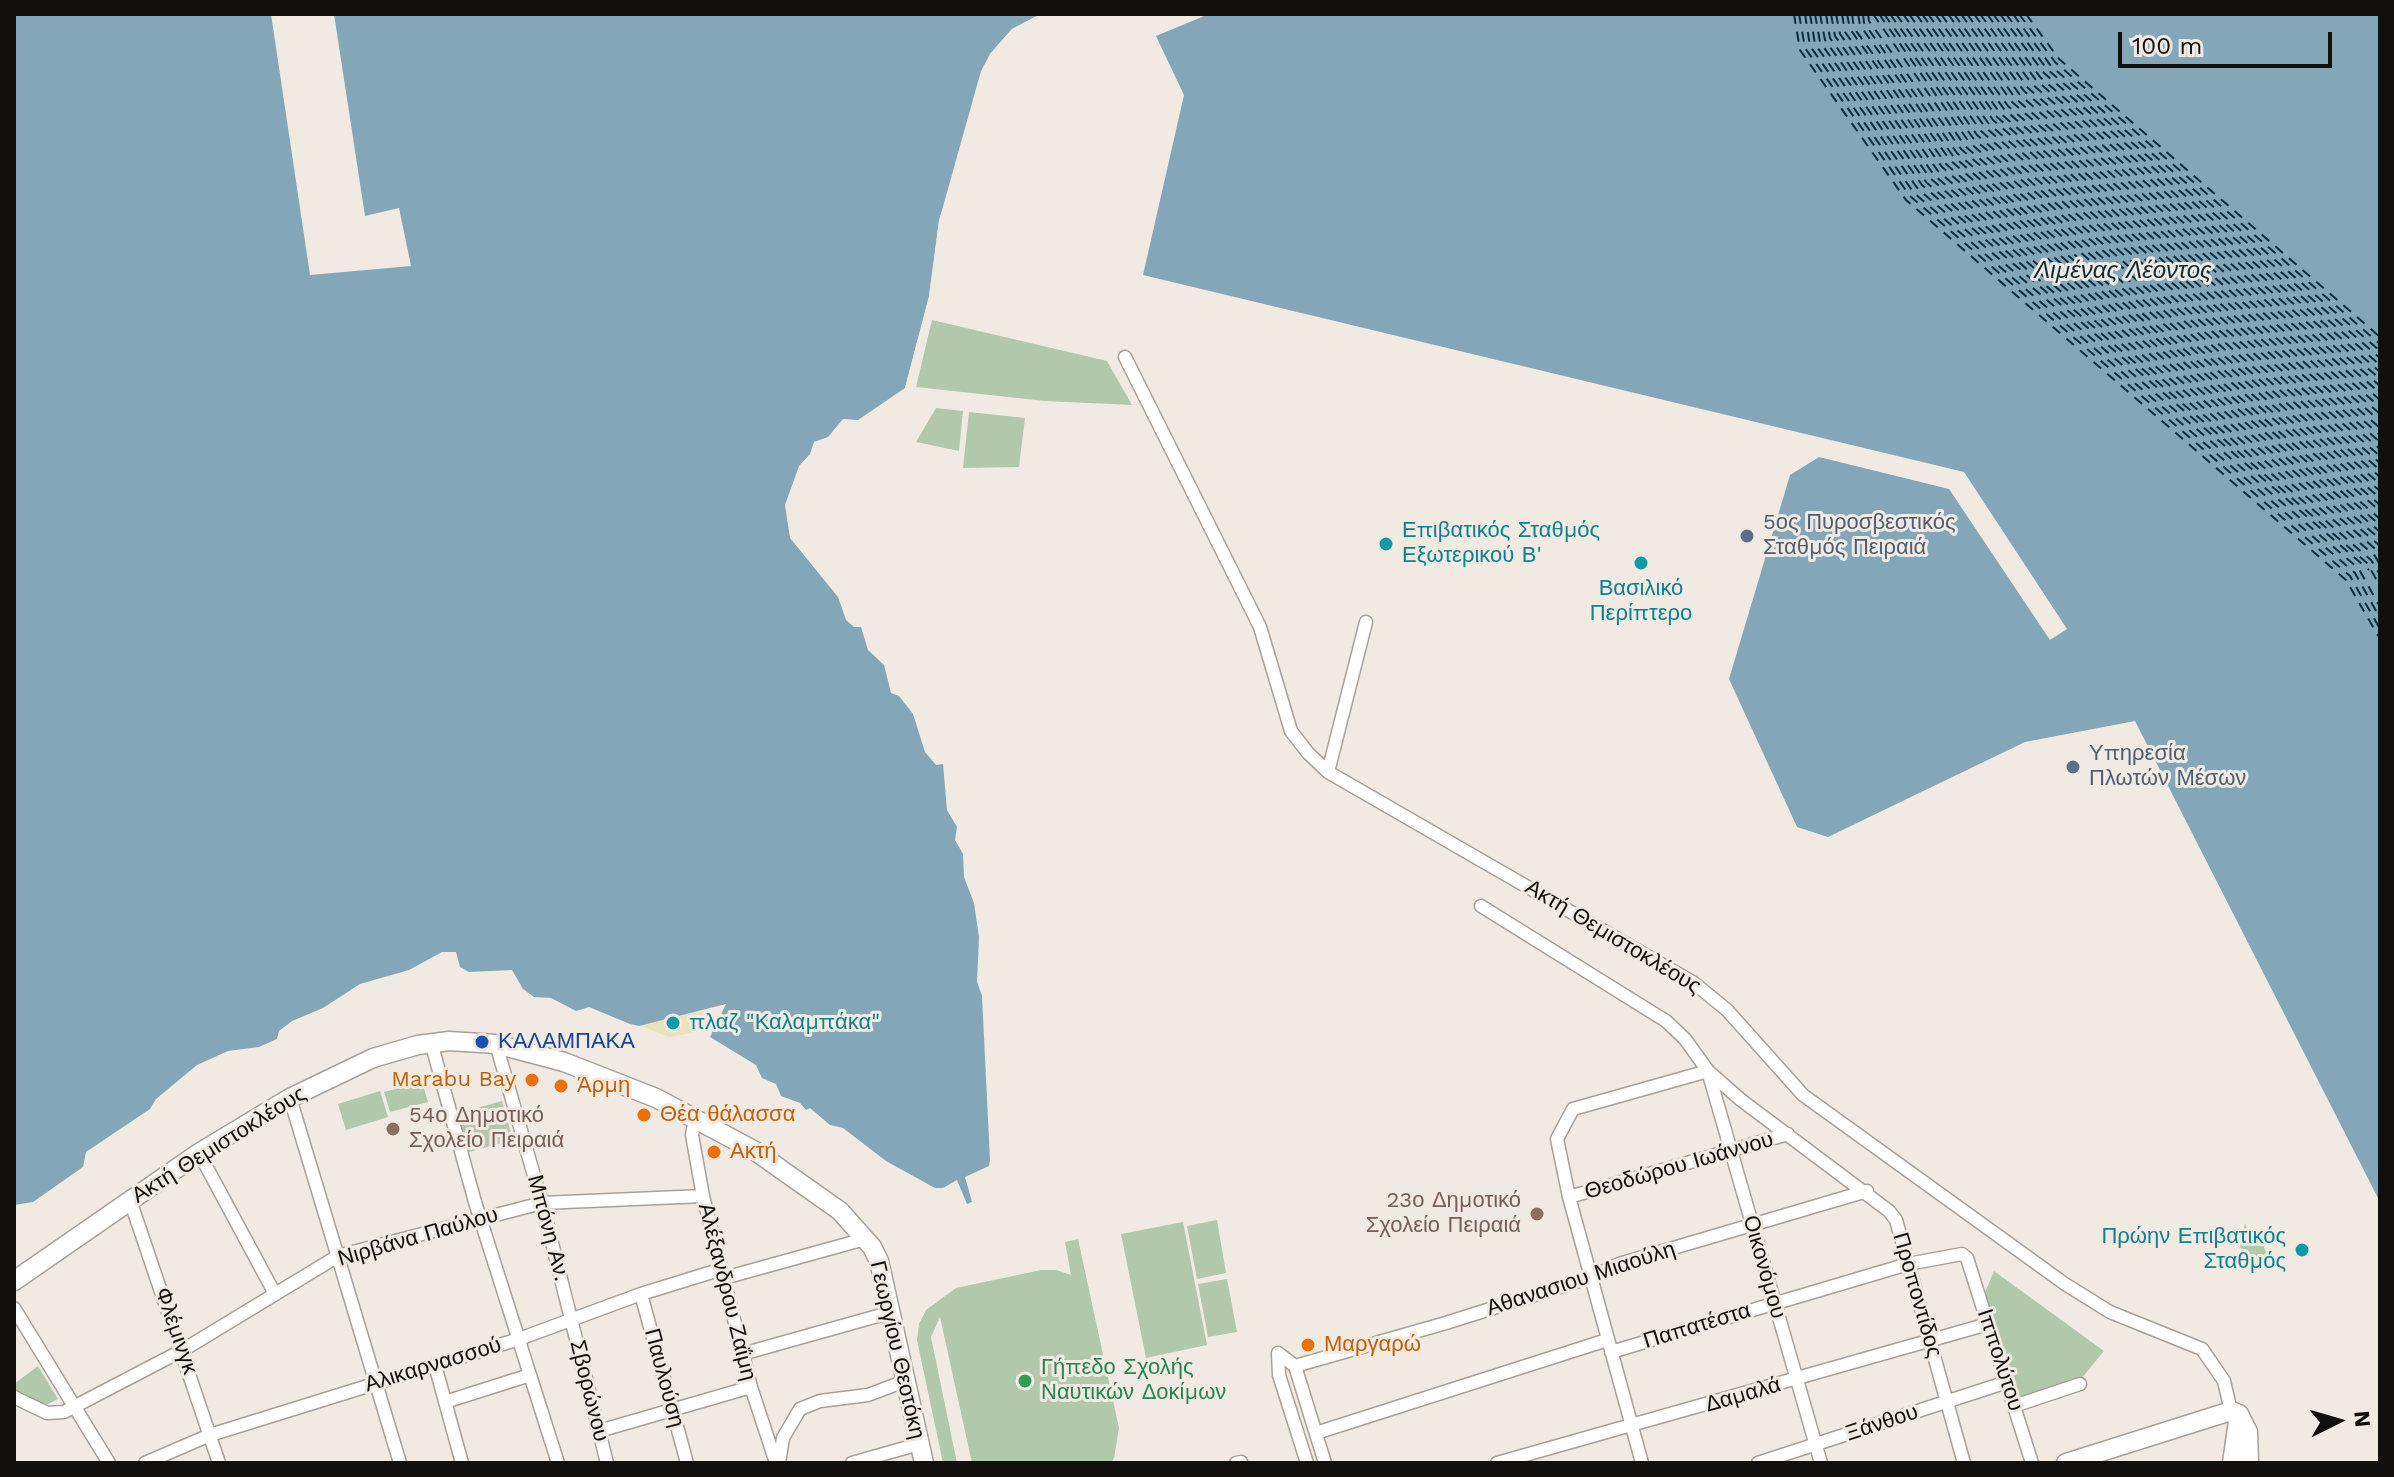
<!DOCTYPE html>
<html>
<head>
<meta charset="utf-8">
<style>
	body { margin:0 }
	#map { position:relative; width:2394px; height:1477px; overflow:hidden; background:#f0eae2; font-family:"Work Sans",sans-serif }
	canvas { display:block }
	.frame { position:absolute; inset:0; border:16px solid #12100e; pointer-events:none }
	.north { position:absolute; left:2298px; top:1381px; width:80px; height:80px; -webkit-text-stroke:6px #f0eae2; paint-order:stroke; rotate:85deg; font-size:22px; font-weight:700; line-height:32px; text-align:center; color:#12100e }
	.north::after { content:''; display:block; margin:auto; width:28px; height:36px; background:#12100e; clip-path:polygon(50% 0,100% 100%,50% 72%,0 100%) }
	.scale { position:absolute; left:2118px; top:32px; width:214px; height:36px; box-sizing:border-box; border:4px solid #12100e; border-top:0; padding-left:10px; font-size:24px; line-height:28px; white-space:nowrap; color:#12100e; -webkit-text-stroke:6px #f0eae2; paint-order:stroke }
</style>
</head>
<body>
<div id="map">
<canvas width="2394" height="1477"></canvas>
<div class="frame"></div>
<div class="north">N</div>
<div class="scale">100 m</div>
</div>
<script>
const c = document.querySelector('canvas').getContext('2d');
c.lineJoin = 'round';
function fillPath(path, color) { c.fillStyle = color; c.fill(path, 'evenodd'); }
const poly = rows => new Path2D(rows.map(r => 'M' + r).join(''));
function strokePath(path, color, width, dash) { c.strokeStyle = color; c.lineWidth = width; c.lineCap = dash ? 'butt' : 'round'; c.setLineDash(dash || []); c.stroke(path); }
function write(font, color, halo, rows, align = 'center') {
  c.font = font + ' "Work Sans",sans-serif'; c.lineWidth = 6; c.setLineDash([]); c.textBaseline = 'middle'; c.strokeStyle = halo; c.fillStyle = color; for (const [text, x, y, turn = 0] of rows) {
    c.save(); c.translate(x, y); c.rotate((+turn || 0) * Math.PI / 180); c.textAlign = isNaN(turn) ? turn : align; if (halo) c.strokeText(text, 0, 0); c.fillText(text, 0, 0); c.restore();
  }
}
const green = poly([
	[932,320,1107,361,1132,405,1045,401,916,387],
	[936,408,963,411,959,451,916,442],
	[969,412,1025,418,1019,467,963,468],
	[422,1082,428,1102,390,1112,384,1092],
	[380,1091,388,1117,346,1130,338,1104],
	[502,1101,513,1140,469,1152,458,1113],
	[1217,1220,1226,1273,1197,1279,1187,1226],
	[1183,1222,1207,1345,1146,1358,1121,1234],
	[2245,1224,2256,1246,2263,1245,2270,1261,2249,1270,2239,1243],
	[1078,1239,1119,1428,1114,1458,1111,1463,972,1463,940,1317,931,1337,957,1463,943,1463,917,1340,919,1324,926,1310,956,1288,1041,1270,1056,1270,1071,1275,1065,1242],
	[1994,1271,2104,1351,2081,1379,2017,1400,1983,1297],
	[1227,1279,1237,1332,1208,1337,1198,1284],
	[38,1366,58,1399,44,1406,14,1392,14,1384]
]);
const sand = poly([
	[709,1009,691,1023,692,1033,670,1037,640,1026]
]);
const water = poly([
	[14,14,271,14,310,275,411,266,399,208,365,216,334,14,1040,14,1012,29,990,54,939,221,929,296,905,388,858,420,843,419,828,437,814,442,810,454,799,466,785,505,790,538,838,597,846,620,854,627,861,627,868,650,884,665,891,693,899,696,913,714,925,752,936,765,943,764,947,810,957,827,955,840,963,854,964,877,974,903,979,937,977,982,982,996,990,1160,989,1166,965,1177,972,1202,967,1204,957,1180,943,1188,935,1188,886,1161,843,1128,830,1125,810,1108,806,1110,800,1103,781,1096,776,1084,762,1078,756,1065,710,1037,726,1004,639,1026,630,1024,589,1007,576,1011,551,998,534,997,523,989,512,970,469,972,460,967,456,952,442,952,409,970,360,984,323,1008,292,1021,279,1031,277,1039,259,1047,228,1051,197,1065,156,1099,150,1109,86,1152,83,1167,33,1202,14,1205],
	[1209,14,2380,14,2380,1202,2135,721,2025,742,1828,837,1797,827,1729,679,1790,475,1819,457,1949,489,2050,640,2067,629,1964,472,1143,275,1184,95,1156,36]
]);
const pier = poly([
	[1044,14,1001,44,985,72,943,222,942,246,933,276,933,297,918,358,909,387,905,388,929,297,939,221,981,71,990,54,1012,29]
]);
const ferry = poly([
	[1794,14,1800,50,1906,200,2346,580,2380,639],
	[1799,14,1805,48,1910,196,2350,576,2380,629],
	[1805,14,1810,46,1914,193,2355,573,2380,618],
	[1810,14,1815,44,1918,189,2359,569,2380,607],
	[1815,14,1820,42,1922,185,2369,570],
	[1820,14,1825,40,1926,182,2367,563,2380,586],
	[1826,14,1830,38,1930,178,2371,560,2380,575],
	[1831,14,1835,36,1934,175,2375,556,2380,565],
	[1836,14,1840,34,1938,171,2380,553],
	[1842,14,1845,32,1942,167,2380,546],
	[1847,14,1850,29,1946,164,2380,539],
	[1852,14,1854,28,1950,160,2380,532],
	[1858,14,1860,25,1953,156,2380,525],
	[1863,14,1864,23,1957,153,2380,519],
	[1868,14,1869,21,1961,149,2380,511],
	[1873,14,1965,146,2380,505],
	[1879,14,1969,142,2380,498],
	[1884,14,1973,138,2380,491],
	[1890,14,1977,135,2380,484],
	[1896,14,1981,131,2380,477],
	[1903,14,1985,127,2380,470],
	[1909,14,1989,124,2380,463],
	[1916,14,1993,120,2380,456],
	[1922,14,1997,117,2380,449],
	[1928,14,2000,113,2380,442],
	[1935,14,2004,109,2380,435],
	[1941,14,2008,106,2380,428],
	[1948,14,2012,102,2380,421],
	[1954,14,2016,99,2380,414],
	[1961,14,2020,95,2380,407],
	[1967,14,2024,91,2380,400],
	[1974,14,2028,88,2380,393],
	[1980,14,2032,84,2380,386],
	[1987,14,2036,80,2380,379],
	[1993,14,2040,77,2380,372],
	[2000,14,2044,73,2380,365],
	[2006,14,2047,69,2380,358],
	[2013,14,2051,66,2380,351],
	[2019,14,2055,62,2380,344],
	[2026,14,2059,59,2380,337]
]);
const street = poly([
	[1125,357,1260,627,1291,731,1308,753,1328,772,1694,983,1727,1010,1803,1095,2065,1284,2110,1312,2202,1349,2224,1381,2231,1411],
	[1328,772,1366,622],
	[1481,906,1666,1021,1685,1039,1708,1071,1741,1100,1889,1211,1896,1220,1964,1463],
	[431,1042,475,1202,558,1463],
	[496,1044,542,1203,607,1463],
	[1708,1071,1821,1463],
	[290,1098,400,1463],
	[695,1119,692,1135,703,1196,751,1387,776,1463],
	[199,1153,275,1294],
	[1569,1197,1788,1134],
	[130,1200,219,1463],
	[724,1278,865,1239],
	[641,1294,687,1463],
	[14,1308,109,1463],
	[1611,1352,1908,1264,1962,1254,1967,1258,2032,1463],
	[1278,1353,1295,1366,1325,1463],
	[1278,1353,1279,1375,1307,1463],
	[742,1354,892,1312],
	[435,1365,462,1463],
	[1295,1366,1446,1323,1591,1277,1619,1264,1867,1191],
	[14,1397,47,1413,64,1412,183,1350,338,1256,353,1252,542,1203,703,1196],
	[445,1402,530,1375],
	[2014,1406,2080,1384],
	[599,1431,751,1387],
	[1316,1433,1607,1340],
	[145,1463,210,1435,519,1339,641,1294,722,1269],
	[779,1463,783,1438,800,1409,820,1401,868,1395,905,1381],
	[852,1463,919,1444],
	[1236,1463,1241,1462],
	[1497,1463,1988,1324],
	[1642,1463,1569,1197,1557,1139,1573,1109,1708,1071],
	[1758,1463,2007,1382]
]);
const secondary = poly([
	[14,1281,199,1153,290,1098,373,1058,418,1045,449,1041,496,1044,564,1062,656,1098,755,1151,840,1211,872,1247,879,1261,924,1463],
	[2066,1463,2231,1411,2239,1414,2248,1432,2249,1463],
	[2232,1463,2239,1414]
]);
const markers = [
	[1747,536,8,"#5c6f8a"],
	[1386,544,8,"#0f9aa8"],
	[1641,563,8,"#0f9aa8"],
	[2073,767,8,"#5c6f8a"],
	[673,1023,8,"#0f9aa8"],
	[482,1042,8,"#1a4fb4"],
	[532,1080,8,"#e8710a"],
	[561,1086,8,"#e8710a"],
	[644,1115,8,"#e8710a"],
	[393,1129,8,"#8d6e63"],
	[714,1152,8,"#e8710a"],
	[1537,1214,8,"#8d6e63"],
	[2302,1250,8,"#0f9aa8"],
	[1308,1345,8,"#e8710a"],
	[1025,1381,8,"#2e9e5b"]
];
const serviceNames = [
	["5ος Πυροσβεστικός",1763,523],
	["Σταθμός Πειραιά",1763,548],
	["Υπηρεσία",2089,754],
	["Πλωτών Μέσων",2089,779]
];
const cultureNames = [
	["Επιβατικός Σταθμός",1402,531],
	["Εξωτερικού Β'",1402,556],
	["Βασιλικό",1641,589,"center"],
	["Περίπτερο",1641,614,"center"],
	["πλαζ \"Καλαμπάκα\"",689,1023],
	["Πρώην Επιβατικός",2286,1237,"right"],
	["Σταθμός",2286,1262,"right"]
];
const streetNames = [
	["Ακτή Θεμιστοκλέους",1613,937,31],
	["Ακτή Θεμιστοκλέους",219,1145,-32],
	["Θεοδώρου Ιωάννου",1679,1166,-16],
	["Μπόνη Αν.",548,1228,75],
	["Νιρβάνα Παύλου",418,1237,-16],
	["Οικονόμου",1764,1267,74],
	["Αθανασιου Μιαούλη",1581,1279,-18],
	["Αλέξανδρου Ζαΐμη",727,1292,76],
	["Προποντίδος",1917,1295,74],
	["Παπατέστα",1697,1326,-17],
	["Φλέμινγκ",176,1331,71],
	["Γεωργίου Θεοτόκη",897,1350,77],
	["Ιππολύτου",2000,1360,72],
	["Αλικαρνασσού",433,1365,-17],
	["Παυλούση",664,1378,75],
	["Σβορώνου",589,1391,76],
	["Δαμαλά",1743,1395,-16],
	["Ξάνθου",1882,1423,-18]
];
const transitNames = [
	["ΚΑΛΑΜΠΑΚΑ",498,1042]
];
const foodNames = [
	["Marabu Bay",516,1080,"right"],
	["Άρμη",577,1086],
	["Θέα θάλασσα",660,1115],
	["Ακτή",730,1152],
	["Μαργαρώ",1324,1345]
];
const educationNames = [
	["54ο Δημοτικό",409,1116],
	["Σχολείο Πειραιά",409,1141],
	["23ο Δημοτικό",1521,1201,"right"],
	["Σχολείο Πειραιά",1521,1226,"right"]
];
const leisureNames = [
	["Γήπεδο Σχολής",1041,1368],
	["Ναυτικών Δοκίμων",1041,1393]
];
const waterNames = [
	["Λιμένας Λέοντος",2123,271]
];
fillPath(green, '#b1c8ab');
fillPath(sand, '#ebe1bc');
fillPath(water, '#83a6b9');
fillPath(pier, '#f0eae2');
strokePath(ferry, '#0c2d3c', 2, [10, 8]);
strokePath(street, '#a6a099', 15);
strokePath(secondary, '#a6a099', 21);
strokePath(street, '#fff', 12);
strokePath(secondary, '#fff', 18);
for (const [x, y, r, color] of markers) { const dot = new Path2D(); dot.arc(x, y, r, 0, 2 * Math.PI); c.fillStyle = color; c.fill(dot); strokePath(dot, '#f0eae2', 3); }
write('22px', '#4e5e75', '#f0eae2', serviceNames, 'left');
write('22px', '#0d838f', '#f0eae2', cultureNames, 'left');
write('22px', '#12100e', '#f0eae2', streetNames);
write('22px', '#164399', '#f0eae2', transitNames, 'left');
write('22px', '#c56008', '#f0eae2', foodNames, 'left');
write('22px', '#785e54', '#f0eae2', educationNames, 'left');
write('22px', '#27864d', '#f0eae2', leisureNames, 'left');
write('italic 24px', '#0c2d3c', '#f0eae2', waterNames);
</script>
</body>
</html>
